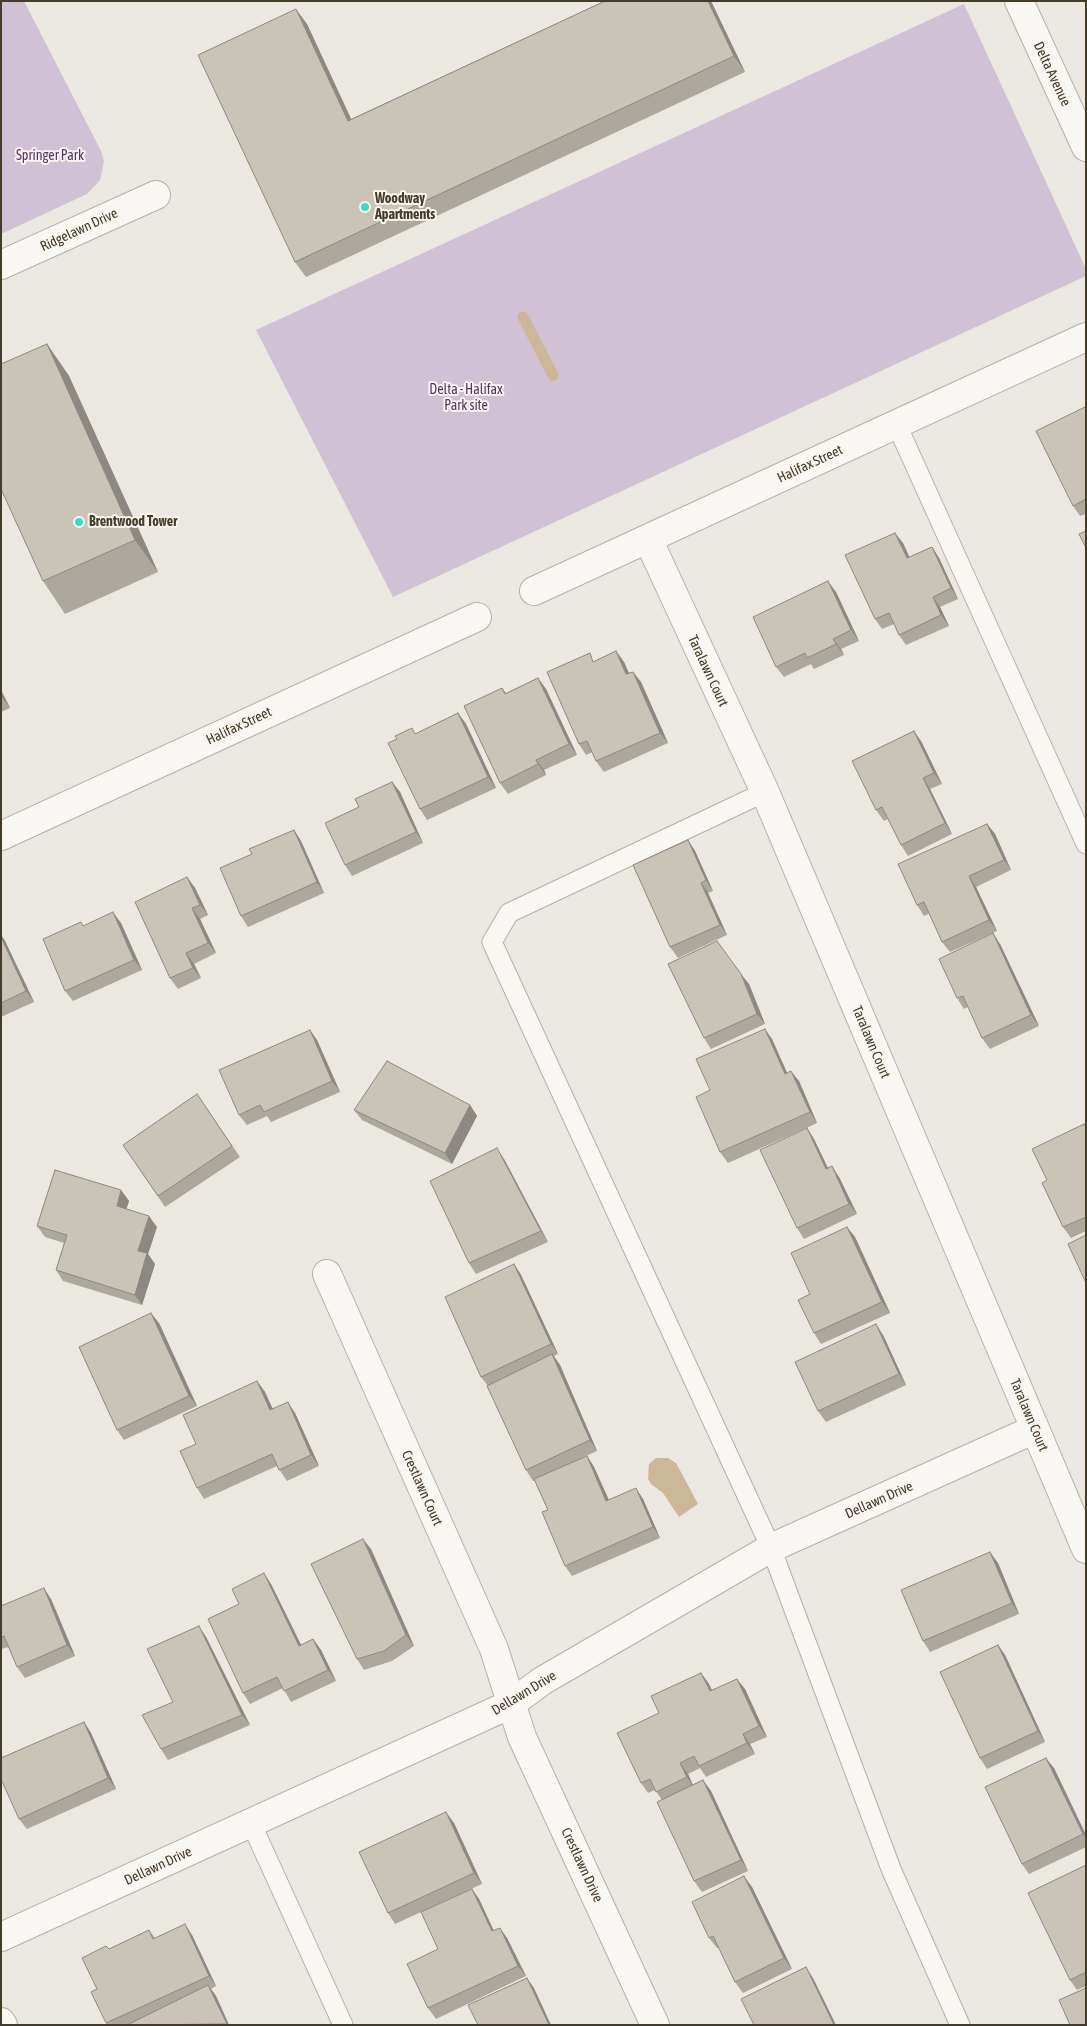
<!DOCTYPE html>
<html>
<head>
<meta charset="utf-8">
<style>
	body { margin:0 }
	#map { position:relative; width:1087px; height:2026px; overflow:hidden; background:#ebe7e1; font-family:"Asap Condensed",sans-serif }
	canvas { display:block }
	.frame { position:absolute; inset:0; border:2px solid #443b28; pointer-events:none }
</style>
</head>
<body>
<div id="map">
<canvas width="1087" height="2026"></canvas>
<div class="frame"></div>
</div>
<script>
const c = document.querySelector('canvas').getContext('2d');
c.lineJoin = 'round';
function fillPath(path, color) { c.fillStyle = color; c.fill(path, 'evenodd'); }
const poly = rows => new Path2D(rows.map(r => 'M' + r).join(''));
function strokePath(path, color, width, dash) { c.strokeStyle = color; c.lineWidth = width; c.lineCap = dash ? 'butt' : 'round'; c.setLineDash(dash || []); c.stroke(path); }
function write(font, color, halo, rows, align = 'center') {
  c.font = font + ' "Asap Condensed",sans-serif'; c.lineWidth = 4; c.setLineDash([]); c.textBaseline = 'middle'; c.strokeStyle = halo; c.fillStyle = color; for (const [text, x, y, turn = 0] of rows) {
    c.save(); c.translate(x, y); c.rotate((+turn || 0) * Math.PI / 180); c.textAlign = isNaN(turn) ? turn : align; if (halo) c.strokeText(text, 0, 0); c.fillText(text, 0, 0); c.restore();
  }
}
const green = poly([
	[1,1,24,1,101,151,104,161,100,180,87,194,1,234],
	[964,4,1086,269,1086,276,393,597,256,330]
]);
const water = poly([
	[656,1458,668,1458,676,1463,698,1504,679,1517,663,1493,651,1484,648,1479,649,1464]
]);
const stream = poly([
	[523,317,553,375]
]);
const service = poly([
	[896,423,1086,844],
	[765,792,509,913,492,942,771,1548,891,1869,960,2025],
	[251,1823,343,2025]
]);
const minor = poly([
	[1,265,156,195],
	[648,539,765,792,1086,1549],
	[534,591,1086,337],
	[1,836,477,617],
	[327,1274,494,1649,522,1737,655,2025],
	[1,1937,511,1704,542,1681,771,1548,1035,1429]
]);
const tertiary = poly([
	[1019,1,1086,147],
	[1,2022,3,2025]
]);
const wall = poly([
	[605,1,711,1,745,72,306,277,295,262,307,24,351,119],
	[47,344,69,376,158,572,65,614,43,581],
	[1086,409,1086,514,1080,516,1073,506],
	[903,543,909,557,932,547,939,558,958,599,940,607,949,626,906,645,899,635,894,624,882,629,875,619],
	[836,592,859,641,841,649,844,655,814,669,811,664,784,677,776,667],
	[616,651,624,662,629,673,633,672,641,682,668,743,604,772,596,761,593,752,586,755,579,744,595,661],
	[538,678,546,689,577,755,544,770,546,775,508,794,500,783,502,688,506,693],
	[1,690,10,708,1,712],
	[458,713,466,724,496,788,427,820,420,809,416,734],
	[921,741,942,784,930,789,952,834,908,856,901,845,888,819,884,821,876,810],
	[392,782,400,792,423,843,352,876,345,865,359,807],
	[987,824,995,834,1011,870,976,887,997,931,950,952,942,942,930,913,924,916,917,905],
	[294,830,301,841,324,893,248,927,241,916,252,854],
	[688,840,695,851,713,891,708,893,727,935,678,958,670,947],
	[187,877,195,888,208,915,200,919,216,953,194,964,201,978,178,989,170,978],
	[121,923,142,970,73,1001,65,991,84,926],
	[1,935,5,941,34,1002,1,1017],
	[1000,944,1039,1026,990,1049,982,1038,968,1007,964,1009,957,998],
	[749,984,765,1024,711,1049,704,1038],
	[772,1039,787,1073,799,1081,817,1123,728,1163,720,1152,710,1090],
	[317,1040,340,1092,271,1122,267,1116,247,1125,239,1115],
	[197,1094,240,1157,165,1207,123,1145],
	[470,1105,477,1116,452,1164,362,1120,354,1110],
	[1084,1124,1086,1126,1086,1231,1071,1238,1063,1227,1047,1180],
	[807,1128,814,1139,828,1168,839,1177,857,1214,804,1239,797,1228],
	[504,1159,548,1242,476,1274,469,1263],
	[121,1190,129,1201,126,1209,157,1227,148,1254,155,1264,142,1305,63,1281,56,1270,64,1243,45,1237,37,1226],
	[847,1227,855,1237,890,1313,821,1344,814,1333,810,1294],
	[514,1264,521,1275,558,1354,554,1356,560,1365,597,1451,581,1458,587,1456,594,1467,608,1500,643,1499,660,1538,572,1576,565,1566,548,1510,535,1481,533,1481,526,1470,488,1386,481,1377],
	[159,1323,197,1406,124,1440,117,1430],
	[883,1335,906,1385,826,1422,818,1411],
	[257,1381,265,1392,273,1409,295,1413,319,1466,287,1481,277,1466,204,1499,197,1488,196,1444],
	[371,1549,414,1646,392,1661,364,1670,357,1659],
	[998,1563,1019,1614,930,1652,923,1641],
	[271,1584,301,1645,313,1639,321,1650,336,1681,291,1702,283,1688,250,1704,243,1693,239,1604],
	[51,1599,75,1656,25,1678,17,1667,9,1647,1,1649,1,1606],
	[206,1637,250,1725,168,1760,161,1749,173,1702],
	[998,1645,1005,1655,1045,1742,987,1769,980,1758],
	[701,1673,709,1684,712,1690,745,1689,767,1737,750,1744,755,1754,706,1777,700,1768,688,1774,693,1785,711,1791,748,1871,702,1892,694,1881,662,1800,655,1790,648,1793,641,1783,659,1713],
	[84,1722,91,1733,116,1789,27,1829,19,1819],
	[1054,1768,1086,1835,1086,1847,1029,1874,1022,1864],
	[454,1823,482,1884,395,1924,388,1913],
	[1086,1865,1086,1986,1077,1990,1070,1980],
	[752,1887,792,1969,743,1993,735,1982,719,1948,717,1948,709,1938],
	[472,1889,479,1899,494,1931,507,1938,526,1976,436,2019,428,2008,438,1949],
	[149,1930,155,1938,192,1935,216,1986,211,1989,216,1996,229,2025,107,2025,106,2023,97,1989,109,1949]
]);
const shadedWall = poly([
	[708,1,711,1,745,72,734,56],
	[296,9,307,24,359,136,348,121],
	[47,344,69,376,158,572,135,540],
	[895,533,903,543,915,569,907,558],
	[932,547,939,558,958,599,951,588],
	[828,581,836,592,859,641,851,630],
	[933,597,940,607,949,626,941,615],
	[833,639,841,649,844,655,836,644],
	[616,651,624,662,634,685,626,674],
	[633,672,641,682,668,743,660,733],
	[538,678,546,689,577,755,569,744],
	[1,690,10,708,1,696],
	[458,713,466,724,496,788,488,777],
	[914,731,921,741,942,784,934,773],
	[536,760,544,770,546,775,538,764],
	[923,778,930,789,952,834,945,823],
	[392,782,400,792,423,843,416,832],
	[987,824,995,834,1011,870,1004,860],
	[294,830,301,841,324,893,317,882],
	[688,840,695,851,713,891,706,880],
	[969,876,976,887,997,931,989,920],
	[187,877,195,888,208,915,200,905],
	[701,883,708,893,727,935,720,925],
	[192,908,200,919,216,953,208,943],
	[113,912,121,923,142,970,134,960],
	[993,933,1000,944,1039,1026,1031,1015],
	[1,935,5,941,34,1002,26,991,1,937],
	[186,953,194,964,201,978,193,968],
	[741,974,749,984,765,1024,757,1014],
	[765,1029,772,1039,792,1084,785,1074],
	[310,1030,317,1040,340,1092,332,1081],
	[791,1071,799,1081,817,1123,810,1112],
	[470,1105,477,1116,452,1164,445,1153],
	[807,1128,814,1139,833,1179,826,1169],
	[497,1148,504,1159,548,1242,541,1231],
	[832,1166,839,1177,857,1214,849,1204],
	[121,1190,129,1201,124,1217,117,1206],
	[149,1216,157,1227,148,1254,155,1264,142,1305,135,1295,138,1251],
	[847,1227,855,1237,890,1313,882,1302],
	[514,1264,521,1275,558,1354,551,1344],
	[151,1313,159,1323,197,1406,189,1396],
	[876,1324,883,1335,906,1385,899,1374],
	[552,1354,560,1365,597,1451,590,1440],
	[257,1381,265,1392,278,1421,270,1410],
	[288,1402,295,1413,319,1466,311,1455],
	[587,1456,594,1467,614,1511,606,1501],
	[636,1488,643,1499,660,1538,653,1527],
	[363,1539,371,1549,414,1646,406,1635],
	[990,1552,998,1563,1019,1614,1012,1603],
	[264,1573,271,1584,307,1657,299,1646],
	[44,1588,51,1599,75,1656,67,1645],
	[199,1626,206,1637,250,1725,242,1715],
	[313,1639,321,1650,336,1681,328,1670],
	[998,1645,1005,1655,1045,1742,1038,1731],
	[701,1673,709,1684,717,1702,710,1691],
	[737,1679,745,1689,767,1737,759,1726],
	[84,1722,91,1733,116,1789,108,1778],
	[743,1734,750,1744,755,1754,747,1743],
	[1046,1758,1054,1768,1086,1835,1086,1838,1083,1834],
	[680,1763,688,1774,694,1788,687,1777],
	[703,1780,711,1791,748,1871,741,1860],
	[446,1812,454,1823,482,1884,474,1873],
	[744,1876,752,1887,792,1969,784,1958],
	[472,1889,479,1899,499,1942,492,1931],
	[185,1924,192,1935,216,1986,209,1976],
	[500,1928,507,1938,526,1976,518,1966],
	[806,1967,813,1978,836,2025,834,2025],
	[527,1978,534,1988,551,2025,549,2025],
	[208,1985,216,1996,229,2025,227,2024]
]);
const building = poly([
	[605,1,708,1,734,56,295,262,198,55,296,9,348,121,605,1],
	[47,344,135,540,43,581,1,489,1,364,47,344],
	[1085,407,1086,410,1086,499,1073,506,1036,431,1085,407],
	[1086,531,1086,548,1079,534,1086,531],
	[895,533,907,558,932,547,951,588,933,597,941,615,899,635,889,613,875,619,845,555,895,533],
	[828,581,851,630,833,639,836,644,807,658,805,653,776,667,753,617,828,581],
	[616,651,626,674,633,672,660,733,596,761,587,741,579,744,547,672,590,653,593,662,616,651],
	[538,678,569,744,536,760,538,764,500,783,464,706,502,688,505,694,538,678],
	[458,713,488,777,420,809,388,743,397,739,395,736,412,728,415,734,458,713],
	[914,731,934,773,923,778,945,823,901,845,882,807,876,810,852,761,914,731],
	[392,782,416,832,345,865,325,823,359,807,355,799,392,782],
	[987,824,1004,860,969,876,989,920,942,942,924,902,917,905,898,864,987,824],
	[294,830,317,882,241,916,220,868,252,854,249,849,294,830],
	[688,840,706,880,701,883,720,925,670,947,633,865,688,840],
	[187,877,200,905,192,908,208,943,186,953,193,968,170,978,135,902,187,877],
	[113,912,134,960,65,991,43,939,81,922,83,926,113,912],
	[993,933,1031,1015,982,1038,963,996,957,998,939,959,993,933],
	[1,937,26,991,1,1003,1,937],
	[717,941,741,974,757,1014,704,1038,668,964,717,941],
	[765,1029,785,1074,791,1071,810,1112,720,1152,696,1097,710,1090,696,1059,765,1029],
	[310,1030,332,1081,264,1112,260,1105,239,1115,219,1070,310,1030],
	[387,1061,470,1105,445,1153,354,1110,387,1061],
	[197,1094,232,1146,158,1196,123,1145,197,1094],
	[1084,1124,1086,1127,1086,1217,1063,1227,1042,1183,1047,1180,1032,1149,1084,1124],
	[807,1128,826,1169,832,1166,849,1204,797,1228,760,1150,807,1128],
	[497,1148,541,1231,469,1263,430,1181,497,1148],
	[55,1170,121,1190,117,1206,149,1216,138,1251,147,1253,135,1295,56,1270,67,1235,37,1226,55,1170],
	[847,1227,882,1302,814,1333,798,1300,810,1294,791,1253,847,1227],
	[1086,1235,1086,1283,1068,1244,1086,1235],
	[514,1264,551,1344,481,1377,445,1297,514,1264],
	[151,1313,189,1396,117,1430,79,1347,151,1313],
	[876,1324,899,1374,818,1411,795,1362,876,1324],
	[552,1354,590,1440,526,1470,487,1386,552,1354],
	[257,1381,270,1410,288,1402,311,1455,279,1470,272,1454,197,1488,180,1451,196,1444,183,1415,257,1381],
	[587,1456,606,1501,636,1488,653,1527,565,1566,542,1512,548,1510,534,1479,587,1456],
	[363,1539,406,1635,384,1651,357,1659,311,1564,363,1539],
	[990,1552,1012,1603,923,1641,901,1590,990,1552],
	[264,1573,299,1646,313,1639,328,1670,284,1691,277,1677,243,1693,208,1619,239,1604,232,1589,264,1573],
	[44,1588,67,1645,17,1667,4,1636,1,1637,1,1606,44,1588],
	[199,1626,242,1715,161,1749,142,1715,173,1702,147,1649,199,1626],
	[998,1645,1038,1731,980,1758,940,1672,998,1645],
	[701,1673,710,1691,737,1679,759,1726,743,1734,747,1743,699,1766,694,1756,680,1763,687,1777,656,1792,650,1779,641,1783,617,1733,659,1713,651,1696,701,1673],
	[84,1722,108,1778,19,1819,1,1779,1,1758,84,1722],
	[1046,1758,1083,1834,1022,1864,985,1787,1046,1758],
	[703,1780,741,1860,694,1881,657,1802,703,1780],
	[446,1812,474,1873,388,1913,359,1852,446,1812],
	[1086,1865,1086,1972,1070,1980,1028,1893,1086,1865],
	[744,1876,784,1958,735,1982,713,1936,709,1938,692,1902,744,1876],
	[472,1889,492,1931,500,1928,518,1966,428,2008,407,1964,438,1949,421,1912,472,1889],
	[185,1924,209,1976,106,2023,91,1992,97,1989,82,1958,106,1946,109,1949,149,1930,153,1939,185,1924],
	[806,1967,834,2025,754,2025,741,1999,806,1967],
	[527,1978,549,2025,478,2025,468,2005,527,1978],
	[208,1985,227,2024,127,2025,208,1985],
	[1086,1988,1086,2025,1070,2025,1059,2000,1086,1988]
]);
const markers = [
	[365,207,5,"#3dd8c9"],
	[79,522,5,"#3dd8c9"]
];
const streetNames = [
	["Delta Avenue",1052,74,65],
	["Ridgelawn Drive",79,230,-25],
	["Halifax Street",810,464,-25],
	["Taralawn Court",708,671,65],
	["Halifax Street",239,726,-25],
	["Taralawn Court",871,1042,67],
	["Taralawn Court",1029,1415,67],
	["Crestlawn Court",422,1488,66],
	["Dellawn Drive",879,1500,-24],
	["Dellawn Drive",524,1693,-31],
	["Crestlawn Drive",582,1865,65],
	["Dellawn Drive",158,1866,-25]
];
const parkNames = [
	["Springer Park",50,156],
	["Delta - Halifax",466,390],
	["Park site",466,406]
];
const poiNames = [
	["Woodway",375,199],
	["Apartments",375,215],
	["Brentwood Tower",89,522]
];
fillPath(green, '#d1c1d5');
fillPath(water, '#cdb799');
strokePath(stream, '#cdb799', 11);
strokePath(service, '#b6b0a6', 21);
strokePath(minor, '#b6b0a6', 30);
strokePath(tertiary, '#b6b0a6', 30);
strokePath(service, '#f9f7f4', 19);
strokePath(minor, '#f9f7f4', 28);
strokePath(tertiary, '#f9f7f4', 28);
fillPath(wall, '#ada89e');
fillPath(shadedWall, '#8d8881');
fillPath(building, '#c9c3b8');
strokePath(building, '#8d8881', 1);
for (const [x, y, r, color] of markers) { const dot = new Path2D(); dot.arc(x, y, r, 0, 2 * Math.PI); c.fillStyle = color; c.fill(dot); strokePath(dot, '#f8f5f1', 2); }
write('14px', '#443b28', '#f8f5f1', streetNames);
write('14px', '#5a3461', '#f8f5f1', parkNames);
write('bold 14px', '#443b28', '#f8f5f1', poiNames, 'left');
</script>
</body>
</html>
